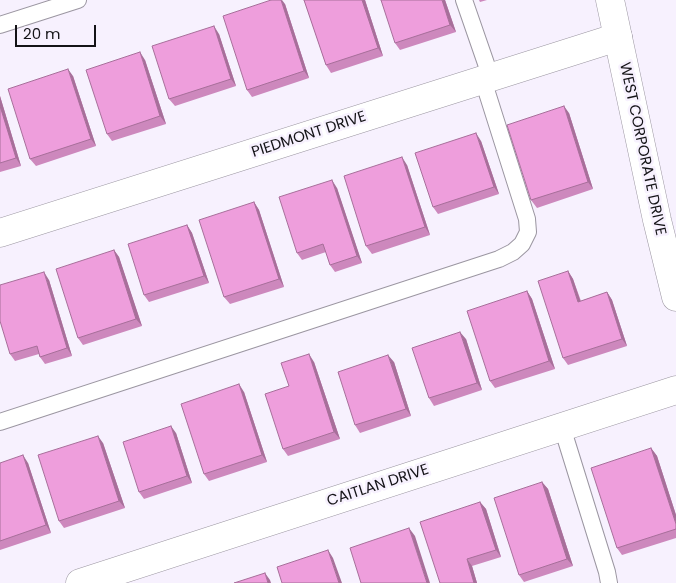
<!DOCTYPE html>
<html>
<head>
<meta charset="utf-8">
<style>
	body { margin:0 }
	#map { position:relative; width:676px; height:583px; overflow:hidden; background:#f7f1fe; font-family:Poppins,sans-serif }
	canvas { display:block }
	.scale { position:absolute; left:15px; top:25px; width:81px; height:22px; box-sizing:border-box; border:2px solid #141317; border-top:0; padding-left:6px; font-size:15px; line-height:18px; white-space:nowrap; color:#141317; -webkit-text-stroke:4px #f7f1fe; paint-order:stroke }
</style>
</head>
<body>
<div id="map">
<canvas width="676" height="583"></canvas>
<div class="scale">20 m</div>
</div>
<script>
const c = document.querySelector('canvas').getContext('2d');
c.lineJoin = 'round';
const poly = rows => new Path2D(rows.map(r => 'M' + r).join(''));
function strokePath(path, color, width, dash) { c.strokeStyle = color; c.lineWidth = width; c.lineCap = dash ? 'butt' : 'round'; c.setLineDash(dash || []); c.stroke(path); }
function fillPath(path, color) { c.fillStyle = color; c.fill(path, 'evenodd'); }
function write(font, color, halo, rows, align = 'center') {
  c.font = font + ' Poppins,sans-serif'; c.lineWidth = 5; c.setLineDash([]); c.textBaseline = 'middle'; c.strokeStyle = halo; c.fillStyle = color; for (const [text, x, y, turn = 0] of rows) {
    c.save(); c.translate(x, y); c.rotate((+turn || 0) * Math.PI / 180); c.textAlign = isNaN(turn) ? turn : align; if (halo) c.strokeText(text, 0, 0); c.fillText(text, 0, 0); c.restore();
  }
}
const service = poly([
	[464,0,491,78],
	[0,25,78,0],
	[0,422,499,259,513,252,522,244,528,232,527,219,483,80],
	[562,427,607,572,609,583]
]);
const minor = poly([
	[0,233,618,37],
	[80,583,676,390]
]);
const tertiary = poly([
	[610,0,657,220,676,297]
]);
const wall = poly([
	[304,0,365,0,383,56,331,73,326,65],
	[445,0,456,32,400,50,395,43],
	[479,0,487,0,480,2],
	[285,4,309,78,252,97,247,90],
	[219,34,236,86,175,106,169,99],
	[145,60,166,124,112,141,107,134],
	[73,76,96,146,36,166,30,159],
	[0,96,21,166,0,172],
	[569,113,593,189,537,208,531,200],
	[481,141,499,194,438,214,433,207],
	[407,165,430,235,372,254,366,246],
	[337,188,362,263,335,272,330,265,326,252,302,260,297,253],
	[254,202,259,210,284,287,230,304,224,297],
	[187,225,192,233,209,283,149,302,144,295],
	[114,250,119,257,142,326,83,345,78,338],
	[568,271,573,279,581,301,607,292,612,300,627,346,568,365,563,358],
	[49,280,72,356,45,364,40,357,39,354,15,361,10,354],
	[527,291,532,299,555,369,495,388,490,381],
	[466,339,482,390,434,406,429,398],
	[314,362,340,439,288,456,283,449,289,386],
	[394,362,411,416,360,433,355,425],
	[244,392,267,462,209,481,204,474],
	[176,433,192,483,144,499,139,492],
	[103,443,125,508,64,528,59,521],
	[651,448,657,456,676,515,676,538,622,555,617,548],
	[0,463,28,463,51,533,0,550],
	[542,482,548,489,573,566,524,582,519,575],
	[480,502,486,509,501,557,472,566,477,583,440,583]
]);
const shadedWall = poly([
	[281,0,282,0,285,4,309,78,304,71],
	[362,0,365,0,383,56,378,48],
	[442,0,445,0,456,32,450,25],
	[214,26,219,34,236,86,231,79],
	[140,52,145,60,166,124,160,116],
	[68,69,73,76,96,146,91,139],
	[0,96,21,166,16,158,0,106],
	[564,106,569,113,593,189,588,182],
	[476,133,481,141,499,194,494,187],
	[402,157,407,165,430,235,425,227],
	[332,180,337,188,362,263,357,256],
	[254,202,259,210,284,287,279,279],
	[187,225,192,233,209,283,204,276],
	[114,250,119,257,142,326,136,319],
	[568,271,573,279,583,309,578,302],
	[44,272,49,280,72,356,67,348],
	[527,291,532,299,555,369,549,361],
	[607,292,612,300,627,346,622,339],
	[460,332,466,339,482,390,477,383],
	[309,354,314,362,340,439,334,432],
	[388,355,394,362,411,416,406,409],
	[239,384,244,392,267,462,262,455],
	[171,426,176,433,192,483,187,476],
	[98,436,103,443,125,508,119,501],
	[651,448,657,456,676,515,676,524],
	[23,455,28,463,51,533,46,525],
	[542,482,548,489,573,566,567,559],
	[480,502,486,509,501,557,496,550],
	[409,528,415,536,430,583,427,583],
	[328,550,333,558,342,583,339,583],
	[467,559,472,566,477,583,474,583],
	[265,573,270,580,271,583,268,583]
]);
const building = poly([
	[271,0,281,0,304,71,247,90,223,16,271,0],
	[304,0,362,0,378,48,326,65,304,0],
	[381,0,442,0,450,25,395,43,381,0],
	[214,26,231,79,169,99,152,46,214,26],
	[140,52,160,116,107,134,86,70,140,52],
	[68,69,91,139,30,159,8,89,68,69],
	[0,106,16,158,0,163,0,106],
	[564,106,588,182,531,200,507,125,564,106],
	[476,133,494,187,433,207,415,153,476,133],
	[402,157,425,227,366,246,344,176,402,157],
	[332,180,357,256,330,265,323,244,297,253,279,197,332,180],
	[254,202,279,279,224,297,199,220,254,202],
	[187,225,204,276,144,295,128,244,187,225],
	[114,250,136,319,78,338,56,269,114,250],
	[568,271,578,302,607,292,622,339,563,358,538,281,568,271],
	[44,272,67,348,40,357,37,346,10,354,0,321,0,285,44,272],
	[527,291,549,361,490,381,467,311,527,291],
	[460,332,477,383,429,398,412,348,460,332],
	[309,354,334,432,283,449,265,394,289,386,281,363,309,354],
	[388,355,406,409,355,425,338,372,388,355],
	[239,384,262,455,204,474,181,404,239,384],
	[171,426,187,476,139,492,123,442,171,426],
	[98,436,119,501,59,521,38,455,98,436],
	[651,448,676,524,676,529,617,548,591,468,651,448],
	[23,455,46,525,0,541,0,463,23,455],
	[542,482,567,559,519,575,494,498,542,482],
	[480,502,496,550,467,559,474,583,440,583,420,522,480,502],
	[409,528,427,583,361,583,350,548,409,528],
	[328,550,339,583,282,583,277,567,328,550],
	[265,573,268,583,234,583,265,573]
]);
const streetNames = [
	["PIEDMONT DRIVE",309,135,-18],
	["WEST CORPORATE DRIVE",642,149,78],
	["CAITLAN DRIVE",378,486,-18]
];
strokePath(service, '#9b96a1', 18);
strokePath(minor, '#9b96a1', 29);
strokePath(tertiary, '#9b96a1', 29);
strokePath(service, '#fff', 16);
strokePath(minor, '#fff', 28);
strokePath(tertiary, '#fff', 28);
fillPath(wall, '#cd88bd');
fillPath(shadedWall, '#a76f9a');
fillPath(building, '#ee9edc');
strokePath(building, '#a76f9a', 1);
write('15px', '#141317', '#f7f1fe', streetNames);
</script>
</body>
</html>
